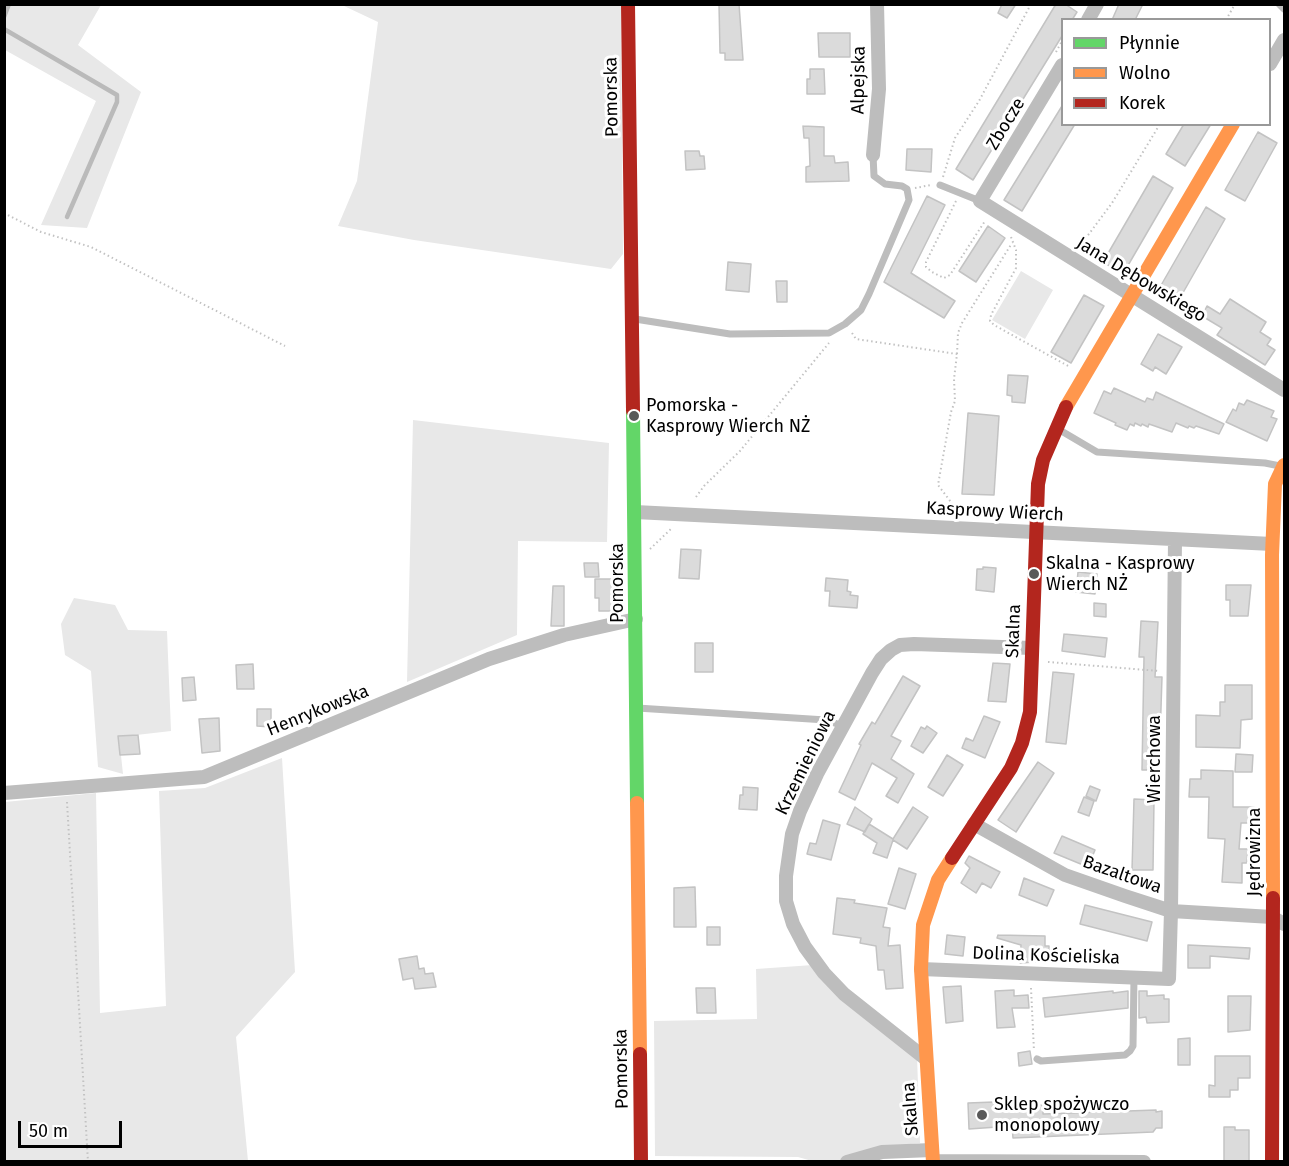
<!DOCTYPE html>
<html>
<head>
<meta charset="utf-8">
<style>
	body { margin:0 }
	#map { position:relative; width:1289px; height:1166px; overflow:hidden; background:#fff; font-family:"Fira Sans",sans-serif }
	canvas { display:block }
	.frame { position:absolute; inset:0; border:6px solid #000; pointer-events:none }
	.legend { position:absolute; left:1061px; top:18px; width:210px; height:108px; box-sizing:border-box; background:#fff; border:2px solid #999; margin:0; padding:8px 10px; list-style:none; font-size:18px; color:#000 }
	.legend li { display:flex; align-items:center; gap:12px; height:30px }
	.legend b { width:30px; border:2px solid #999 }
	.scale { position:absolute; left:18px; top:1121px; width:104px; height:27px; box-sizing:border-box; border:3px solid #000; border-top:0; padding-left:8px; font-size:18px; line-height:21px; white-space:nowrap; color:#000; -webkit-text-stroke:4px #fff; paint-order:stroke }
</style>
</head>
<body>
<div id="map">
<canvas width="1289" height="1166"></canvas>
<div class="frame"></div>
<ul class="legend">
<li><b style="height:8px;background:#63d668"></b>Płynnie</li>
<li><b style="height:8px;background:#ff974d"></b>Wolno</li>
<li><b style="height:8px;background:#b3261e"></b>Korek</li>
</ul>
<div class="scale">50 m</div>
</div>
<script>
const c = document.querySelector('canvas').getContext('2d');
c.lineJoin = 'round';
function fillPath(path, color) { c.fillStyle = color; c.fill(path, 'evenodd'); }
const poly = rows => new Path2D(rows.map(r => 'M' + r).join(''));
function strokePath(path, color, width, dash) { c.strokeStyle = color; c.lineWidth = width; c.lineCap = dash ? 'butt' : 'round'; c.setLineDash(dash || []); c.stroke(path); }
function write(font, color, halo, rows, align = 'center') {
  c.font = font + ' "Fira Sans",sans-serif'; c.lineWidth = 6; c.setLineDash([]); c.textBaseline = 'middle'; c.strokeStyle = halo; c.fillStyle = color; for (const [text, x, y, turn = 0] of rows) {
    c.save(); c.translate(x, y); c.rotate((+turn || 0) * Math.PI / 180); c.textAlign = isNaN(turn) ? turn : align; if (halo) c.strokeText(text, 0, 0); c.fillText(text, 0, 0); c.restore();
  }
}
const green = poly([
	[5,4,101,5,78,45,141,92,87,228,41,225,96,101,5,50],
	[342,5,621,5,623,254,611,269,414,240,338,226,357,181,378,22],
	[1021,271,1053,290,1025,339,992,320],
	[413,420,609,443,607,542,518,541,517,635,407,682],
	[74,598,115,605,128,630,167,631,171,731,119,737,123,774,98,767,91,671,65,655,61,624],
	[282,758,295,972,236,1037,248,1161,5,1161,5,802,96,793,100,1013,166,1006,159,791,205,788],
	[813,965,917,1056,920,1143,873,1148,839,1161,812,1161,798,1157,655,1156,654,1021,757,1019,756,969]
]);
const stream = poly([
	[4,17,9,4],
	[4,29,117,95,117,102,67,217]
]);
const building = poly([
	[719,4,739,4,743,60,725,60,725,53,720,53,719,4],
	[1002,4,1016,4,1007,18,998,13,1002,4],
	[1056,4,1065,4,1077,12,1072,20,1062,20,1062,36,973,180,956,169,1056,4],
	[1119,4,1143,4,1135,20,1112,20,1119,4],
	[818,33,850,33,850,57,819,57,818,33],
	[810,69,824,69,825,94,807,94,807,79,810,79,810,69],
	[1062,106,1062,124,1075,124,1022,211,1004,200,1062,106],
	[1184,124,1211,124,1185,166,1166,154,1184,124],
	[803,126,824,127,824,156,834,156,835,163,848,162,849,181,806,182,806,167,810,166,809,138,804,138,803,126],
	[1258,132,1277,143,1245,201,1225,190,1258,132],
	[907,149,932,149,931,172,906,170,907,149],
	[685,151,699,151,700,156,704,156,705,169,686,170,685,151],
	[1153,176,1173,188,1123,274,1103,262,1153,176],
	[927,196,945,205,911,273,955,301,944,318,884,282,927,196],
	[1206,207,1225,219,1176,305,1156,294,1206,207],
	[988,226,1005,238,976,282,959,271,988,226],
	[728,262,751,264,749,292,726,290,728,262],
	[776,281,787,281,787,302,777,302,776,281],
	[1084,295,1104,306,1071,363,1051,352,1084,295],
	[1230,299,1266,322,1260,332,1271,339,1267,345,1275,350,1265,365,1217,335,1222,328,1202,316,1207,306,1220,314,1230,299],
	[1158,334,1182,347,1166,374,1155,367,1153,371,1141,364,1158,334],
	[1008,375,1028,376,1025,403,1012,402,1012,396,1007,395,1008,375],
	[1114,388,1145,402,1147,398,1153,400,1156,392,1224,424,1219,434,1196,426,1194,428,1189,426,1188,428,1176,423,1172,432,1149,424,1148,427,1142,424,1141,426,1135,423,1134,426,1130,424,1127,430,1115,425,1116,423,1094,413,1104,391,1111,394,1114,388],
	[1247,400,1274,411,1271,417,1277,419,1267,441,1226,422,1233,409,1236,411,1239,403,1244,405,1247,400],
	[968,413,999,416,994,495,962,494,968,413],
	[681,549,701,550,699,579,679,578,681,549],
	[584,563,598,563,599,577,585,577,584,563],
	[983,567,996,568,994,592,976,590,977,569,983,569,983,567],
	[1078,572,1097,574,1095,594,1076,592,1078,572],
	[826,578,848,580,847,591,851,592,850,595,858,596,857,608,829,606,830,591,825,591,826,578],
	[595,579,619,579,619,611,599,611,599,598,595,598,595,579],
	[1226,585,1251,585,1248,616,1230,616,1230,600,1226,600,1226,585],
	[553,586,564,586,564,626,551,626,553,586],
	[1094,603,1106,604,1106,617,1094,616,1094,603],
	[1141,621,1158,622,1155,677,1162,677,1159,770,1142,770,1144,657,1139,657,1141,621],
	[1064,634,1107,638,1105,657,1062,651,1064,634],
	[695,643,713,643,713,672,695,672,695,643],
	[993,663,1010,664,1006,702,988,701,993,663],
	[253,664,254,689,237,689,236,665,253,664],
	[1053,672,1074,674,1066,744,1046,742,1053,672],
	[903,676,920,686,891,736,901,741,891,759,914,774,898,803,886,796,897,778,872,763,855,800,839,792,861,745,859,744,872,722,875,724,903,676],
	[194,677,196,700,183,701,182,678,194,677],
	[1225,685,1252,685,1252,719,1241,720,1240,748,1196,747,1196,715,1220,716,1220,702,1225,702,1225,685],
	[257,709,271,709,271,727,257,726,257,709],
	[984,716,1000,722,985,758,962,748,966,738,973,741,984,716],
	[219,718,220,751,202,753,199,719,219,718],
	[927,726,937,733,923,753,911,746,921,727,925,729,927,726],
	[138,735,140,754,120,755,118,736,138,735],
	[1236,754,1253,755,1252,772,1235,772,1236,754],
	[947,755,963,765,943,796,928,787,947,755],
	[1038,762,1054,773,1016,832,998,820,1038,762],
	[1201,770,1233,771,1233,807,1254,807,1254,823,1241,823,1239,849,1248,849,1247,863,1242,863,1242,883,1222,882,1225,839,1208,838,1209,797,1189,797,1190,779,1201,779,1201,770],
	[1090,786,1100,790,1096,801,1086,796,1090,786],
	[743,787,758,788,757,810,739,809,740,795,743,795,743,787],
	[1084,797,1094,801,1089,816,1078,812,1084,797],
	[1134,799,1154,800,1153,870,1132,870,1134,799],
	[855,807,872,819,865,832,847,824,855,807],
	[913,807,928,817,907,849,893,840,887,858,873,853,877,843,863,834,869,824,893,839,913,807],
	[823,820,840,825,831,860,807,854,810,843,816,844,823,820],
	[1062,836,1095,850,1088,867,1054,853,1062,836],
	[969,856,1000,872,991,888,982,883,976,893,961,883,970,868,965,863,969,856],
	[899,868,916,874,905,909,888,904,899,868],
	[1024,878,1054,890,1047,906,1019,895,1024,878],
	[695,887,696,927,674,927,674,888,695,887],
	[837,898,855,900,854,903,887,908,883,927,890,928,888,946,900,945,903,988,886,989,884,970,878,970,876,946,860,943,861,938,833,934,837,898],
	[1085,905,1152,922,1147,941,1080,924,1085,905],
	[707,927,720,927,720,945,707,945,707,927],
	[947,935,965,937,963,956,945,954,947,935],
	[998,935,1045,936,1045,946,1049,946,1049,961,1020,963,1021,945,997,938,998,935],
	[1188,945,1250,948,1249,959,1210,956,1210,968,1188,968,1188,945],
	[417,956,419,969,424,968,425,974,433,973,436,987,415,989,413,978,403,980,399,959,417,956],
	[961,986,963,1021,946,1023,943,987,961,986],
	[696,988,715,988,716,1013,697,1013,696,988],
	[1014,990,1014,996,1028,995,1029,1008,1012,1008,1015,1027,997,1028,995,991,1014,990],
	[1113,991,1113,993,1128,991,1128,1008,1045,1017,1043,998,1113,991],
	[1139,991,1147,991,1147,996,1164,995,1164,999,1169,999,1169,1022,1147,1023,1146,1017,1139,1018,1139,991],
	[1228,996,1251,996,1250,1030,1228,1032,1228,996],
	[1190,1038,1190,1065,1178,1065,1178,1039,1190,1038],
	[1030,1051,1032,1064,1019,1066,1018,1053,1030,1051],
	[1215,1056,1250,1056,1250,1078,1238,1078,1238,1090,1230,1090,1230,1097,1209,1097,1209,1085,1215,1086,1215,1056],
	[994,1102,994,1107,1043,1105,1043,1114,1156,1110,1156,1112,1162,1111,1162,1128,1156,1128,1153,1132,1013,1138,1012,1126,969,1129,968,1103,994,1102],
	[1224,1127,1235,1127,1235,1130,1249,1130,1249,1161,1224,1161,1224,1127]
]);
const path = poly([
	[1226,20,1235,4],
	[1056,52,1062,41],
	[943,177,955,138,979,101,1031,4],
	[915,188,931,185],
	[956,201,926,262,926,267,932,272,944,278,950,275,985,221],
	[4,213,41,232,91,247,285,346],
	[1011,237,1016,250,1016,268,991,315,990,321,994,325,1070,367],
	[1080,246,1112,203,1160,124],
	[852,333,856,339,957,354,954,379,955,401,951,412,938,485,957,510],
	[957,354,958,333,962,323,1012,243],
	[696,497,704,486,740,451,829,343],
	[650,549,672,528],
	[1048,662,1159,671],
	[67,802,88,1162],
	[1031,988,1034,1051]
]);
const lane = poly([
	[1279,4,1284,9],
	[940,185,980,201],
	[635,319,730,334,829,333,845,324,861,310,869,294,909,200,907,189,902,186,885,184,874,176,873,155],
	[1058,429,1097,452,1265,463,1280,466],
	[637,708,826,720,843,726],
	[1037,1059,1041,1061,1125,1055,1130,1051,1133,1046,1134,977]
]);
const street = poly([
	[1088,20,1097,4],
	[1270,64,1284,40],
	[1062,65,980,201,1284,390],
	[873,155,879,89,877,4],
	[635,512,1272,544],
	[4,793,204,777,489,659,564,635,636,619],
	[974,824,1065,875,1125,896,1171,911,1272,917,1284,924],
	[921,969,1169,979,1171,911,1175,540],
	[926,1059,844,994,824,973,805,947,793,924,786,901,786,876,792,834,800,811,817,774,872,673,881,659,891,650,900,645,914,644,1032,648],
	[933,1161,1144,1162],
	[847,1162,882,1152,932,1150]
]);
const fast = poly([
	[633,411,637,803]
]);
const slow = poly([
	[1066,407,1233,124],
	[637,803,640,1054],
	[1273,898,1272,555,1275,484,1284,465],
	[933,1162,921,969,923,925,938,880,952,858]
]);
const jam = poly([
	[628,4,633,411],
	[952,858,1011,768,1022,743,1030,712,1038,484,1043,460,1066,407],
	[640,1054,641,1162],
	[1272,1162,1273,898]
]);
const markers = [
	[634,416,6,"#595959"],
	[1034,574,6,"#595959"],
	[982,1115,6,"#595959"]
];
const streetNames = [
	["Alpejska",859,80,-89],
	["Pomorska",612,97,-91],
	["Zbocze",1006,124,-59],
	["Jana Dębowskiego",1141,280,31],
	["Kasprowy Wierch",995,512,3],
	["Pomorska",618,583,-90],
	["Skalna",1014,631,-88],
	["Henrykowska",318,711,-22],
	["Wierchowa",1155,759,-90],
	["Krzemieniowa",806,763,-64],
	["Jędrowizna",1255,852,-90],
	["Bazaltowa",1122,875,19],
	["Dolina Kościeliska",1046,956,2],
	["Pomorska",622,1069,-91],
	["Skalna",911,1109,-94]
];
const poiNames = [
	["Pomorska -",646,406],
	["Kasprowy Wierch NŻ",646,427],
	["Skalna - Kasprowy",1046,564],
	["Wierch NŻ",1046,585],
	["Sklep spożywczo",994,1105],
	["monopolowy",994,1126]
];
fillPath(green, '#e8e8e8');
strokePath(stream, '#bababa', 4.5);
fillPath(building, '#dbdbdb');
strokePath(building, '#c3c3c3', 1.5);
strokePath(path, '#c2c2c2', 2, [1.5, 3]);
strokePath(lane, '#bdbdbd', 7);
strokePath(street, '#bdbdbd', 14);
strokePath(fast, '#63d668', 14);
strokePath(slow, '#ff974d', 14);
strokePath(jam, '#b3261e', 14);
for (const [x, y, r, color] of markers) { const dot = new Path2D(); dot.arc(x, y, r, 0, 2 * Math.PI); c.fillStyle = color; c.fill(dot); strokePath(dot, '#fff', 2); }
write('18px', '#000', '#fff', streetNames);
write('18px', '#000', '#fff', poiNames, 'left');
</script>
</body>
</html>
